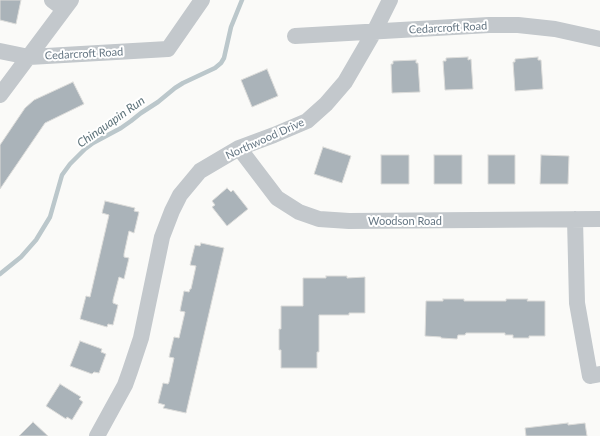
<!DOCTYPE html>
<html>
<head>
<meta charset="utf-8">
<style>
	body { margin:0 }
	canvas { display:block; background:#fafaf8 }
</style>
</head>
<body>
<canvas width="600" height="436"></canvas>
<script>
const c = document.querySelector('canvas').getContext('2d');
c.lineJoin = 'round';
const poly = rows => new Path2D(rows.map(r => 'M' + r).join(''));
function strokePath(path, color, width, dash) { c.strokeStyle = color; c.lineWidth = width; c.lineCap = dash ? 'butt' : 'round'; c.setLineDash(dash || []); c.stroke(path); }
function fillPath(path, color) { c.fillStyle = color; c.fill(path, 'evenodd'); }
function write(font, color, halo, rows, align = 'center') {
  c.font = font + ' Lato,sans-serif'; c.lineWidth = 4; c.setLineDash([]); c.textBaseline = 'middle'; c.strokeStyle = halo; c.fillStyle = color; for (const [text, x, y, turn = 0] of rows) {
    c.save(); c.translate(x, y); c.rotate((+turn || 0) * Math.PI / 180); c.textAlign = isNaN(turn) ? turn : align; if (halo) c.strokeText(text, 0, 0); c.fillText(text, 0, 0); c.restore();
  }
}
const stream = poly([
	[0,274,21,257,36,240,50,217,62,175,70,164,85,149,93,143,121,128,131,121,141,113,158,102,175,88,183,83,215,68,221,63,224,58,231,27,242,0]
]);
const building = poly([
	[0,0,21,0,16,24,0,20,0,0],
	[468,57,468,60,471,59,473,89,445,90,443,61,446,61,446,58,468,57],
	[538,57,538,60,541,60,543,89,515,91,513,62,515,62,515,59,538,57],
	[416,60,416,63,418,63,420,92,392,93,391,64,393,64,393,61,416,60],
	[267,69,278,96,252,107,241,80,267,69],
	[73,82,84,104,45,123,0,189,0,145,25,108,34,100,73,82],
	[323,147,351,156,342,183,314,174,323,147],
	[381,155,409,155,409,184,381,184,381,155],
	[434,155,462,155,462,184,434,184,434,155],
	[488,155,515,155,515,184,488,184,488,155],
	[541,155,569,156,568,184,540,184,541,155],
	[227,188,231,192,233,190,248,209,227,226,212,207,215,205,212,201,227,188],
	[105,201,135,208,134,211,139,212,134,233,129,231,124,254,124,257,129,258,124,279,119,277,113,300,113,303,118,305,113,325,108,324,107,327,80,319,86,296,90,297,109,215,102,213,105,201],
	[201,243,224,248,186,413,163,408,165,405,158,403,163,383,168,384,169,382,174,358,169,357,174,337,179,338,185,312,180,311,184,291,189,292,190,289,191,289,196,266,190,265,195,245,200,246,201,243],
	[326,276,347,276,347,278,365,277,365,313,349,313,349,315,319,315,319,352,317,352,317,368,281,368,281,350,279,350,279,329,281,329,281,306,303,306,303,278,326,278,326,276],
	[443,299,464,299,464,301,506,301,506,299,528,299,527,301,545,301,545,336,529,336,529,338,513,338,513,335,505,335,505,333,466,333,465,335,458,335,457,339,441,338,441,337,425,336,426,301,443,301,443,299],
	[80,341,102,349,101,352,106,354,99,373,94,372,92,374,70,366,80,341],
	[60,384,81,397,79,399,83,402,72,420,67,417,66,419,46,406,60,384],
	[33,422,48,436,19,436,33,422],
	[568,423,568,425,585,423,587,436,526,436,525,428,568,423]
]);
const minor = poly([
	[52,0,64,9],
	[295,36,489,25,518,25,555,29,600,39],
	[0,51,29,57,168,49,202,0],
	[0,95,71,0],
	[239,148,277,198,299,212,319,219,349,221,600,219],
	[575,219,577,303,590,376,600,374],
	[97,436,125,385,130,371,141,338,162,237,172,211,180,195,200,171,239,148,274,135,307,121,326,104,345,82,374,32,390,0]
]);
const streetNames = [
	["Cedarcroft Road",448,28,-3],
	["Cedarcroft Road",84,54,-3],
	["Northwood Drive",265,139,-24],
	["Woodson Road",405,221]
];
const waterNames = [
	["Chinquapin Run",111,122,-35]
];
strokePath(stream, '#bbc7cb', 4.5);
fillPath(building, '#aab3b9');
strokePath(building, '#dcdcda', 1);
strokePath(minor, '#c3c8cc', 16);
write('11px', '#657683', '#fff', streetNames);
write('italic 12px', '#60757c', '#fff', waterNames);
</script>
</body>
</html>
